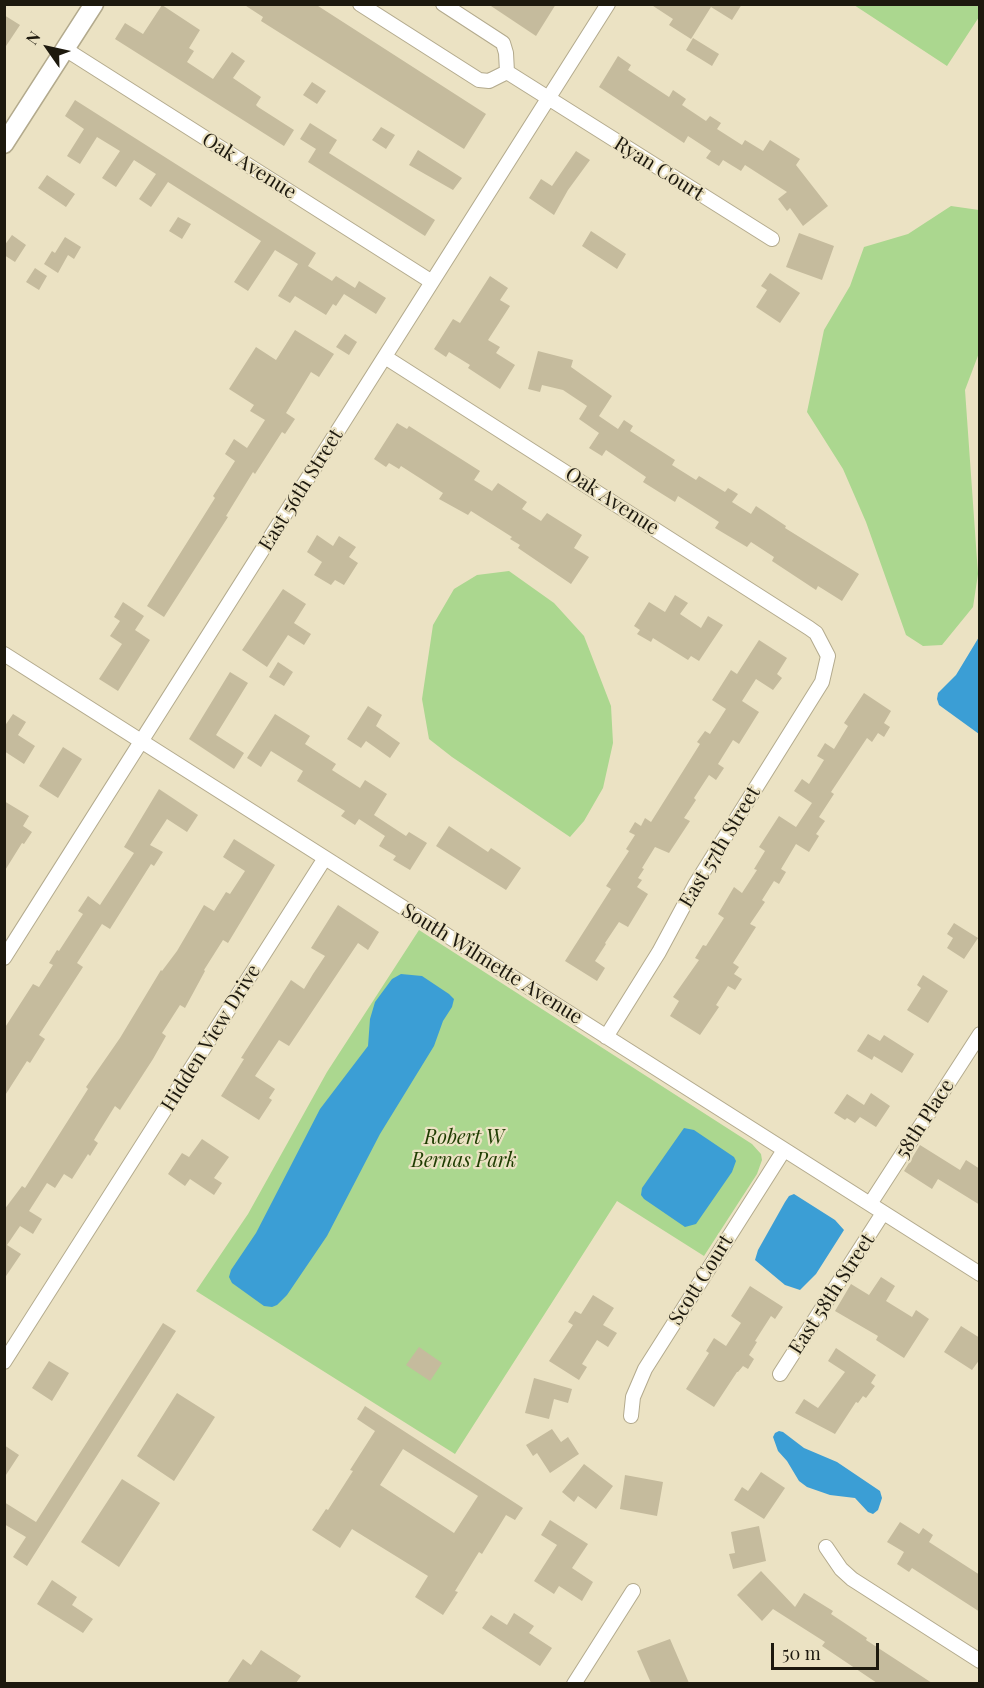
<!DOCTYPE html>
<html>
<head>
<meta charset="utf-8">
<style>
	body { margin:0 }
	#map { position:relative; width:984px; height:1688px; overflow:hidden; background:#ebe2c3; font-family:"Playfair Display",serif }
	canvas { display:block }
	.frame { position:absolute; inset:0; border:6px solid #1d190e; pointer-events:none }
	.north { position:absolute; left:18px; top:18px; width:60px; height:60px; -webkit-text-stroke:4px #ebe2c3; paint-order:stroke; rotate:304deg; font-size:16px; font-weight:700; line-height:24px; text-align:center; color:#1d190e }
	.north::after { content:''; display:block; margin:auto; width:21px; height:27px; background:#1d190e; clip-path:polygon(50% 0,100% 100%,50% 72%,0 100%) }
	.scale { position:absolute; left:771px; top:1643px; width:108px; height:27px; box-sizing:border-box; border:3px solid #1d190e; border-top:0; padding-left:8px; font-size:18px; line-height:21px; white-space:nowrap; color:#1d190e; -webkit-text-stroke:4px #ebe2c3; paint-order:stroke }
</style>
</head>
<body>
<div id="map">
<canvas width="984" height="1688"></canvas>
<div class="frame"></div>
<div class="north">N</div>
<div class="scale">50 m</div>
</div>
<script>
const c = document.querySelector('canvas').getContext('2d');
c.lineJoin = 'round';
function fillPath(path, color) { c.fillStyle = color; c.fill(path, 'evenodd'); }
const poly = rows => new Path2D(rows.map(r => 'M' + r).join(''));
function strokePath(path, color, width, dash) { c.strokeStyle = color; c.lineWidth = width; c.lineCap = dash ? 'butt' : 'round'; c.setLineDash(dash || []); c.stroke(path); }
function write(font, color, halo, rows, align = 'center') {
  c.font = font + ' "Playfair Display",serif'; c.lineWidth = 4.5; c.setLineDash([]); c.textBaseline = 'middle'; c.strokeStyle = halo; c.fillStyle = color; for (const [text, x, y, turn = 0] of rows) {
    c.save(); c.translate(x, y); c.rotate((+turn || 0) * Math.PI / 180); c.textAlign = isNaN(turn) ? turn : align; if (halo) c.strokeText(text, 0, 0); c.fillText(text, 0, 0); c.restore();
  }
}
const green = poly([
	[854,5,979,5,979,17,947,66],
	[951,206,979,210,979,353,965,390,978,574,973,607,942,645,923,646,906,635,866,522,843,469,807,412,824,330,850,286,864,247,908,234],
	[509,571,554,603,584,636,611,706,613,743,603,788,584,821,570,837,452,757,429,739,422,699,433,625,454,589,477,575],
	[419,930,752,1144,761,1154,762,1160,757,1174,704,1256,617,1201,455,1454,196,1291,248,1214,327,1072]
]);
const water = poly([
	[979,637,979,734,939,705,937,699,938,693,956,675],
	[401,974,422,976,449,994,454,999,452,1007,443,1021,434,1046,380,1134,327,1236,287,1295,277,1305,272,1307,264,1306,232,1283,229,1277,231,1270,256,1233,320,1109,368,1046,370,1019,375,1002,392,979],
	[684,1128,694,1130,734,1157,736,1161,732,1172,696,1224,685,1227,644,1199,641,1195,642,1188],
	[794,1194,835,1220,844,1230,816,1274,800,1290,785,1285,755,1260,758,1250,785,1202,789,1196],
	[779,1431,783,1432,804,1448,837,1462,880,1491,882,1498,878,1510,873,1514,868,1512,855,1498,830,1495,807,1487,799,1481,787,1461,778,1451,773,1437,775,1433]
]);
const building = poly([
	[243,4,315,4,486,114,464,149,261,21,263,17],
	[488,4,556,4,536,36],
	[650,4,742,4,732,20,711,7,691,39,669,25,673,19],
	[162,5,200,30,189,48,194,51,187,62,213,79,232,52,245,61,233,78,261,97,256,105,258,107,294,130,284,146,115,39,125,23,143,34],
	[4,15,20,25,4,49],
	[693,38,719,54,712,66,686,50],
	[618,56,631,65,628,70,669,97,673,90,686,99,682,105,706,121,710,116,721,123,717,129,742,145,745,140,763,151,770,140,800,159,796,165,828,206,803,226,790,208,787,211,778,199,787,192,745,165,741,171,723,160,719,166,706,158,711,151,688,136,684,143,599,87],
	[312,82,326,91,317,104,303,95],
	[75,100,316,253,308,266,332,281,336,276,355,288,359,281,386,298,376,314,344,294,336,306,333,304,326,315,295,296,290,303,278,296,298,264,275,250,248,291,234,282,261,241,168,182,151,207,139,199,156,174,134,160,116,187,102,178,120,151,97,137,80,164,67,156,84,129,65,116],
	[310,123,337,140,329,153,435,220,425,236,308,162,316,149,300,139],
	[381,127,395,135,386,149,372,140],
	[418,150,462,178,453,190,409,165],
	[576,151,590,160,568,190,554,215,529,198,541,179,552,186],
	[47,175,75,194,66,207,38,188],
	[178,217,191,224,182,239,169,231],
	[591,231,626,254,617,269,582,246],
	[799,233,834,246,822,280,786,267],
	[12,235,26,245,15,262,4,255,4,246],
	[65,237,81,247,74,259,68,255,58,273,44,264,52,251,55,253],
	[35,268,47,276,39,290,26,282],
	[770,273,800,293,780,323,756,307,767,290,761,286],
	[490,276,508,288,500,300,510,306,488,340,500,347,496,353,515,365,500,389,468,368,470,365,449,352,446,357,434,349,453,319,460,323],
	[295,330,334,354,319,377,311,372,286,413,295,419,285,434,282,432,255,474,253,472,226,516,228,517,164,617,147,606,215,498,213,496,235,461,225,454,234,439,247,448,265,420,250,411,254,405,229,389,256,347,276,360],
	[345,334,357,342,349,355,336,347],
	[538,351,573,360,571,367,612,396,599,416,618,429,624,420,633,426,630,431,675,460,672,465,696,480,699,476,725,492,728,488,738,494,732,502,751,514,756,506,786,526,785,528,859,574,842,601,818,586,816,590,772,561,774,557,751,542,747,547,715,528,719,522,678,496,675,502,643,482,646,477,606,450,602,456,589,448,599,433,579,419,587,406,563,390,542,385,540,392,528,389],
	[397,423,407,429,409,426,480,471,474,480,492,491,498,483,527,502,522,509,541,521,547,513,582,535,574,548,589,557,571,584,518,548,520,545,510,539,512,537,471,511,468,515,439,499,443,493,401,466,399,469,389,463,386,467,374,459],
	[317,535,333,546,339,536,356,547,349,557,358,563,344,585,335,580,331,585,314,575,322,562,307,552],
	[283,589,306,604,294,623,311,634,304,645,288,635,267,667,242,650],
	[675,595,688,603,680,614,701,628,708,616,723,625,699,661,691,656,688,660,653,638,651,642,637,634,640,630,634,626,649,602,665,612],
	[123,602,144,616,135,630,150,640,118,691,99,679,122,644,110,636,120,621,114,617],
	[759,640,787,658,777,674,782,678,773,690,756,679,742,701,759,712,739,744,733,740,718,764,724,768,716,780,709,775,694,798,696,800,684,818,690,821,669,853,655,847,642,868,644,869,638,878,642,880,637,887,648,894,628,927,619,922,605,943,606,944,595,961,605,968,597,981,565,961,611,889,606,886,629,851,626,849,635,835,629,832,635,822,641,826,645,818,651,822,700,744,697,742,705,731,710,734,726,709,712,700,731,670,737,674],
	[278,662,293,672,284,686,269,677],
	[230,672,248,683,216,735,244,753,234,769,189,739],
	[864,693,891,711,884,723,890,727,884,737,878,733,872,742,867,738,831,792,834,794,819,817,825,821,816,834,819,836,809,852,796,844,781,869,786,872,779,884,774,881,762,900,765,902,750,924,756,927,733,963,739,967,734,974,742,979,735,990,728,986,716,1005,719,1007,700,1035,670,1016,679,1001,673,997,699,960,695,958,703,945,706,946,724,918,718,914,734,887,742,893,757,870,754,869,765,851,759,847,779,816,796,827,812,803,794,791,802,779,809,784,824,760,817,756,825,743,834,749,848,726,844,723],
	[368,706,382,715,376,726,400,743,390,758,366,741,361,748,347,739],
	[13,714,26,722,18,735,35,746,24,764,4,751,4,727],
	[275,714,310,736,305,744,336,764,332,770,360,788,365,780,387,794,374,815,406,836,409,832,427,843,410,870,393,860,396,856,379,846,385,836,359,819,355,825,341,816,345,811,297,781,303,771,271,751,261,767,247,758],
	[63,747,82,759,58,798,39,786],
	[159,789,198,815,187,832,167,819,150,845,163,852,154,866,151,864,110,929,102,924,77,963,83,967,39,1035,45,1039,30,1063,27,1061,4,1097,4,1029,33,984,39,987,53,965,49,963,57,950,59,951,83,914,78,911,88,896,100,905,134,853,124,847],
	[4,801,29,816,23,826,32,832,24,844,22,843,4,872],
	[449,826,488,852,491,848,521,868,506,890,436,846],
	[234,839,275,865,228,943,223,940,204,970,205,971,185,1008,180,1005,162,1033,166,1036,153,1059,120,1110,115,1106,100,1130,94,1140,98,1143,90,1156,88,1154,72,1179,64,1174,55,1188,47,1183,29,1211,42,1219,33,1234,20,1226,7,1245,21,1254,4,1279,4,1210,22,1186,25,1188,55,1141,88,1089,86,1087,120,1038,161,970,162,971,177,951,204,905,214,911,226,892,230,894,245,871,223,857],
	[338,905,379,932,368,950,358,943,289,1046,279,1040,255,1076,275,1089,269,1098,272,1100,259,1120,221,1096,244,1059,241,1058,291,980,304,989,313,974,325,956,311,948],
	[954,923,978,938,964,959,947,948,953,938,947,934],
	[923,975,948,991,928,1023,907,1010,921,988,917,985],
	[868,1034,880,1041,884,1035,914,1054,902,1073,874,1056,872,1060,857,1051],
	[871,1093,890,1106,876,1127,860,1117,855,1123,847,1118,845,1120,834,1113,847,1094,864,1105],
	[202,1139,229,1157,214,1178,222,1183,214,1195,190,1179,185,1186,168,1174,182,1153,189,1157],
	[920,1145,960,1170,966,1160,980,1169,980,1205,938,1179,932,1189,904,1171],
	[881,1277,895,1286,886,1301,912,1317,916,1310,929,1319,904,1358,876,1340,878,1336,835,1311,851,1284,869,1295],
	[750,1286,783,1307,775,1319,771,1316,755,1341,757,1342,749,1355,754,1359,748,1369,743,1366,738,1372,737,1372,714,1407,686,1389,709,1353,706,1351,714,1338,726,1346,741,1323,731,1316],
	[593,1295,614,1308,603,1325,617,1333,608,1347,597,1340,582,1364,587,1367,579,1380,549,1361,573,1325,568,1322,575,1311,581,1314],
	[163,1323,176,1331,27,1566,13,1557,26,1537,4,1524,4,1502,36,1522],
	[961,1326,980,1338,980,1359,972,1370,944,1352],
	[419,1347,442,1363,430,1381,406,1365],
	[836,1348,876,1375,871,1383,875,1386,866,1398,863,1396,858,1403,856,1402,835,1434,795,1413,804,1399,818,1408,845,1372,828,1361],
	[49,1361,69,1373,52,1401,32,1388],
	[534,1378,572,1389,568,1403,554,1399,549,1419,525,1413],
	[177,1393,215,1417,174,1481,137,1456],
	[365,1406,523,1508,515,1520,506,1515,482,1554,479,1552,455,1591,458,1592,443,1615,415,1597,428,1576,352,1529,340,1548,312,1530,326,1509,328,1510,353,1471,350,1470,375,1431,357,1419],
	[403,1449,478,1496,454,1533,380,1485],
	[552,1429,561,1442,568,1437,579,1454,550,1473,537,1453,533,1456,526,1445],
	[4,1445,19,1455,4,1478],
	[584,1464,613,1486,596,1509,578,1496,574,1502,562,1492],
	[761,1472,785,1488,764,1519,734,1500,742,1487,748,1491],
	[625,1475,663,1482,657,1516,620,1509],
	[122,1479,160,1503,119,1567,81,1542],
	[550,1520,588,1544,572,1568,593,1582,582,1601,559,1586,554,1594,534,1581,557,1545,541,1535],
	[900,1522,919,1534,923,1528,933,1535,929,1542,980,1575,980,1612,912,1568,909,1572,897,1564,904,1552,887,1542],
	[759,1526,766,1561,733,1569,729,1554,735,1553,731,1532],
	[761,1571,795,1607,804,1593,833,1611,831,1614,867,1638,866,1640,932,1683,877,1683,822,1646,825,1642,773,1609,762,1621,737,1595],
	[52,1580,77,1597,72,1605,93,1619,83,1633,37,1604],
	[514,1613,534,1626,529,1633,552,1648,540,1666,482,1628,491,1615,507,1625],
	[670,1639,689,1683,651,1683,637,1651],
	[261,1650,301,1676,296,1683,227,1683,243,1659,251,1665]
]);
const minor = poly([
	[360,4,479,80,489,81,507,72],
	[443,4,503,43,506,53,507,72],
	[65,49,432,282],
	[507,72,772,239],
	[385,357,809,628,816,633,828,656,822,682,695,885,659,952,606,1037],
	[4,654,980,1274],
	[4,958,608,4],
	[870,1204,980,1034],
	[4,1362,325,858],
	[780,1374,883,1213],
	[631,1416,633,1397,645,1369,784,1150],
	[826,1547,841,1569,852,1579,980,1661],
	[574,1684,633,1591]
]);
const major = poly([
	[4,144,94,4]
]);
const streetNames = [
	["Oak Avenue",249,166,32],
	["Ryan Court",659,169,32],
	["East 56th Street",301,490,-58],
	["Oak Avenue",612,501,33],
	["East 57th Street",720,847,-59],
	["South Wilmette Avenue",492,964,32],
	["Hidden View Drive",211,1038,-58],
	["58th Place",925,1119,-57],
	["Scott Court",701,1280,-58],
	["East 58th Street",832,1294,-57]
];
const parkNames = [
	["Robert W",464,1138],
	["Bernas Park",464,1161]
];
fillPath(green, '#abd78f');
fillPath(water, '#3b9ed5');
fillPath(building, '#c5bb9d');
strokePath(minor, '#b3aa8d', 16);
strokePath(major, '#b3aa8d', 21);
strokePath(minor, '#fff', 14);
strokePath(major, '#fff', 18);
write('20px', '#1d190e', '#ebe2c3', streetNames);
write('italic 20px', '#1e3c01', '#ebe2c3', parkNames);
</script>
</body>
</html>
